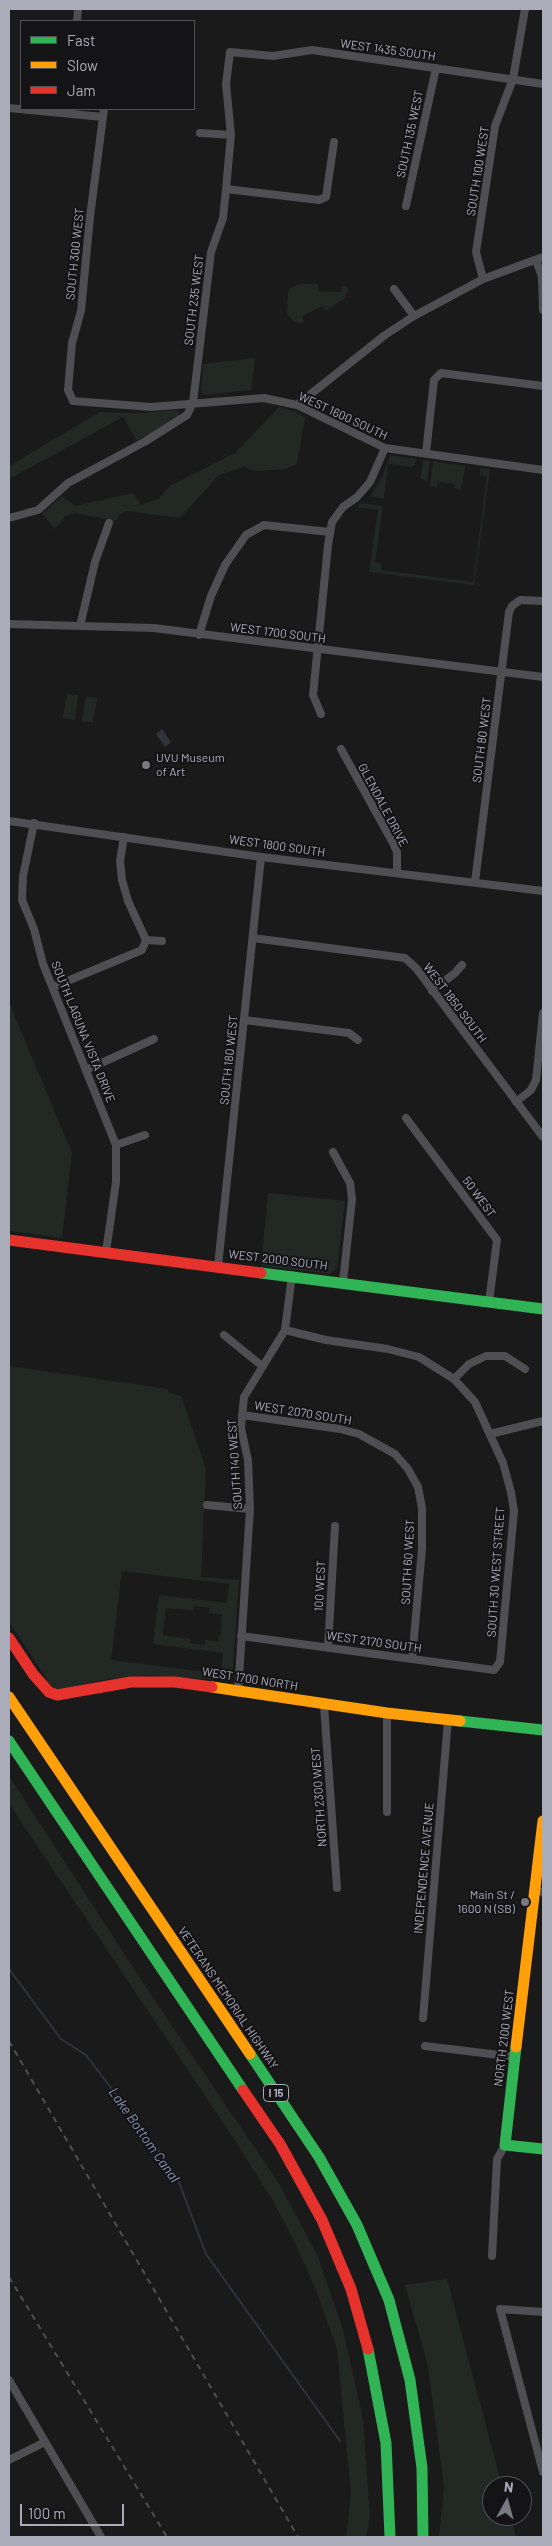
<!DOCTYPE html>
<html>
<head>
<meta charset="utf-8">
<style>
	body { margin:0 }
	#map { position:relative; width:552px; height:2546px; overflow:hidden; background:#1a1a1a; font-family:Barlow,sans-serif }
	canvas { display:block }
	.frame { position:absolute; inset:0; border:10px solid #abacba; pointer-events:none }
	.legend { position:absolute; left:20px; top:20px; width:175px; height:90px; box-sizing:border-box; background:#141416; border:1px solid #505158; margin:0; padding:6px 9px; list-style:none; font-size:15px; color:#abacba }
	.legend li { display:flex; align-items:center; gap:10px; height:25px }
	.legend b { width:25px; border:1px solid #505158 }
	.north { position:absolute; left:482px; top:2476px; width:50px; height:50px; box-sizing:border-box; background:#141416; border:1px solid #505158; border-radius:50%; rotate:7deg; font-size:14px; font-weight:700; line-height:20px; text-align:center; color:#abacba }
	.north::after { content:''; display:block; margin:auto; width:18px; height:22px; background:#787982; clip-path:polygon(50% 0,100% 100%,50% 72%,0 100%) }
	.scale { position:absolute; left:20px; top:2504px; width:104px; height:22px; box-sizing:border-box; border:2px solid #abacba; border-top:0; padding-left:6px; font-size:15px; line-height:18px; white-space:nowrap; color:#abacba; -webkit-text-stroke:4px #141416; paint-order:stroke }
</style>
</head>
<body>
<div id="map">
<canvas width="552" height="2546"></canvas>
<div class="frame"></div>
<ul class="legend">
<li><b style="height:6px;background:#30b455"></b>Fast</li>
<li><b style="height:6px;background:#ff9f0a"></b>Slow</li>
<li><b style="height:6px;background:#e5322d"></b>Jam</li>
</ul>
<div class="north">N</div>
<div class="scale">100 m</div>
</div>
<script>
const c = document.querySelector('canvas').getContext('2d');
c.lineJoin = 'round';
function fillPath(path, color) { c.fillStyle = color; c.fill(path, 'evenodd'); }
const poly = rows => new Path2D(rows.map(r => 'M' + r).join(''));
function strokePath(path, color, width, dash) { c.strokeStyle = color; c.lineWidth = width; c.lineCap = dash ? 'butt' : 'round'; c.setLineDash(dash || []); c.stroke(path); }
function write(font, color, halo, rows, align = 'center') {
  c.font = font + ' Barlow,sans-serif'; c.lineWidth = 4; c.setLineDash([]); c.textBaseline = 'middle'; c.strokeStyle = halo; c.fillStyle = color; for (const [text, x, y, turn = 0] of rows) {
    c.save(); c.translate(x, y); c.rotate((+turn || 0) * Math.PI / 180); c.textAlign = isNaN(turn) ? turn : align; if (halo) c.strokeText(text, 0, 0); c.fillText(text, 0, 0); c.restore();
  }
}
const green = poly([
	[300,284,318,284,318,291,341,292,342,286,346,286,349,291,344,299,325,311,323,306,302,316,304,322,299,323,294,322,287,313,288,294,290,288],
	[255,358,251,390,203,395,201,390,203,364],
	[279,407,297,412,305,418,297,464,286,469,256,471,244,467,219,475,180,518,126,511,119,515,116,521,75,513,66,516,55,529,42,514,62,496,75,506,133,493,141,505,158,499,170,486,235,453],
	[173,410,179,411,180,418,137,441,123,417,9,479,9,466,100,412,142,413],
	[390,455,416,459,415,464,412,467,388,464,384,499,370,496,383,476],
	[423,460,430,461,427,482,421,478],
	[433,461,465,466,461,490,454,488,455,484,438,482,437,487,430,486],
	[480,468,490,469,474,585,369,572,378,510,356,507,361,503,383,506,375,562,381,563,381,570,473,582,487,477,480,475],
	[67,694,78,695,75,720,63,718],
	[86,696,97,698,93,723,82,721],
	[9,1002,72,1153,62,1238,9,1231],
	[268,1193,345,1201,337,1268,330,1274,261,1266],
	[9,1366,168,1389,168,1392,181,1396,206,1468,201,1577,239,1580,232,1681,149,1675,106,1679,65,1689,55,1688,50,1684,9,1622],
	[122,1571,229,1584,227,1603,159,1595,153,1644,223,1653,221,1674,111,1660],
	[194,1606,210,1608,209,1613,222,1614,221,1635,219,1635,218,1642,205,1640,204,1645,190,1643,190,1639,163,1635,166,1608,193,1610],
	[9,1776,149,1992,280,2185,318,2257,343,2330,363,2419,370,2517,366,2537,346,2537,351,2493,337,2349,316,2290,295,2243,273,2201,232,2136,9,1804],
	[447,2279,502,2486,492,2486,492,2516,510,2516,516,2537,439,2537,444,2488,428,2366,405,2285]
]);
const water = poly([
	[162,729,171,742,165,747,156,734]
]);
const stream = poly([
	[9,1969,61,2039,86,2055,160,2152,177,2177,206,2254,340,2441]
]);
const street = poly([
	[77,21,78,9],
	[9,108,103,117],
	[104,109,90,217,81,311,72,343,68,390,73,401,151,407,264,398,297,405,385,448,543,470],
	[200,133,231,135],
	[226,189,319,200,326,197,334,142],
	[406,206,436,68],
	[536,260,542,277,543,310],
	[483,279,476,252,495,126,513,79,525,9],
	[394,289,414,316],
	[297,405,385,335,414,316,483,279,543,257],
	[426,453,434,380,441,373,543,386],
	[9,518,38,510,68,483,146,441,187,415,193,403,211,252,223,218,226,189,231,135,226,84,230,52,273,56,312,50,543,84],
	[9,624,154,628,543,677],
	[80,626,95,562,109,523],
	[199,635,211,596,225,565,246,535,264,525,330,532],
	[321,714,313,695,328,545,332,522,343,507,357,497,370,482,385,448],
	[341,749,393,843,397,852,397,873],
	[9,821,261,857,543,891],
	[34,823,23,876,22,900,34,929,43,964,116,1145,116,1182,106,1252],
	[124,837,120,861,122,880,128,901,146,940],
	[475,882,509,612,512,606,520,600,543,601],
	[253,938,405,958,416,968,543,1137],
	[53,987,142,950,146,940,162,941],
	[432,991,455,973,462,965],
	[244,1020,349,1033,358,1040],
	[86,1070,154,1039],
	[516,1102,531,1090,536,1080,543,1013],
	[406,1118,497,1240,489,1302],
	[116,1145,145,1135],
	[333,1152,350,1183,352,1199,343,1282],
	[218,1266,261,857],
	[224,1335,262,1366],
	[454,1379,469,1364,486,1356,505,1356,525,1369],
	[242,1415,340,1429,359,1434,395,1454,408,1469,418,1487,422,1508,422,1549,412,1659],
	[490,1434,543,1421],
	[207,1505,250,1509],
	[241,1636,494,1670,500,1662,514,1511,511,1492,503,1463,475,1402,454,1379,419,1357,388,1349,326,1340,285,1330],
	[328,1648,335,1526],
	[238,1693,250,1509,248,1460,241,1428,244,1397,285,1330,292,1275],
	[324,1705,337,1888],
	[387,1713,387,1812],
	[536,1891,543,1892],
	[423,2018,448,1720],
	[425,2046,516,2057],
	[492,2256,497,2159,505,2145],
	[543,2312,500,2309,543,2472],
	[9,2380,101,2537],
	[9,2460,45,2442]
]);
const fast = poly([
	[261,1273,543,1309],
	[460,1721,543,1730],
	[9,1741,243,2090],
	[516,2047,505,2145,543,2149],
	[250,2054,319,2157,357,2225,389,2300,410,2380,422,2468,423,2537],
	[368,2349,386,2443,390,2537]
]);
const slow = poly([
	[212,1687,387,1713,460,1721],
	[9,1697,250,2054],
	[516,2047,543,1821]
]);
const jam = poly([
	[9,1240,261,1273],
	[9,1638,33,1674,49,1692,57,1695,131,1682,175,1682,212,1687],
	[243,2090,280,2144,322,2220,351,2289,368,2349]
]);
const rail = poly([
	[9,2041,298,2537],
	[9,2277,167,2537]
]);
const markers = [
	[146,765,5,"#787982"],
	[525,1902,5,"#787982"]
];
const shields = [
	[276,2093,25]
];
const shieldNames = [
	["I 15",276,2093]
];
const streetNames = [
	["WEST 1435 SOUTH",388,50,8],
	["SOUTH 135 WEST",410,134,-78],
	["SOUTH 100 WEST",478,171,-81],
	["SOUTH 300 WEST",75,254,-84],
	["SOUTH 235 WEST",194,300,-83],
	["WEST 1600 SOUTH",343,416,25],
	["WEST 1700 SOUTH",278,633,7],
	["SOUTH 80 WEST",482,740,-83],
	["GLENDALE DRIVE",383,805,62],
	["WEST 1800 SOUTH",277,846,8],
	["WEST 1850 SOUTH",455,1003,53],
	["SOUTH LAGUNA VISTA DRIVE",83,1032,68],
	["SOUTH 180 WEST",229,1060,-84],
	["50 WEST",479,1197,54],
	["WEST 2000 SOUTH",278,1260,7],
	["WEST 2070 SOUTH",303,1413,9],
	["SOUTH 140 WEST",235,1464,-94],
	["SOUTH 60 WEST",408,1562,-87],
	["SOUTH 30 WEST STREET",496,1572,-86],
	["100 WEST",320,1586,-87],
	["WEST 2170 SOUTH",374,1642,8],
	["WEST 1700 NORTH",250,1679,9],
	["NORTH 2300 WEST",319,1797,-94],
	["INDEPENDENCE AVENUE",424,1868,-85],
	["VETERANS MEMORIAL HIGHWAY",228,1998,56],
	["NORTH 2100 WEST",504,2038,-83]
];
const poiNames = [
	["UVU Museum",156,758],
	["of Art",156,772],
	["Main St /",515,1895,"right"],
	["1600 N (SB)",515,1909,"right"]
];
const waterNames = [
	["Lake Bottom Canal",144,2135,55]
];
fillPath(green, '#222924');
fillPath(water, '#2f333d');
strokePath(stream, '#2f333d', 2);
strokePath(street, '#4e4e53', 8);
strokePath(fast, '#30b455', 11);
strokePath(slow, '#ff9f0a', 11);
strokePath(jam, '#e5322d', 11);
strokePath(rail, '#4f4f53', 2, [6, 5]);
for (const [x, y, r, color] of markers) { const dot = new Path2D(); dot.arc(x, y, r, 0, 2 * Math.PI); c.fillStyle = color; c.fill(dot); strokePath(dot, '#141416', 2); }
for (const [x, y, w] of shields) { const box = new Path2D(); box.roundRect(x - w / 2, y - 8.5, w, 17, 4); c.fillStyle = '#141416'; c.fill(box); strokePath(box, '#abacba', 1); }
write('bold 11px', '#abacba', null, shieldNames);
write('12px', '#abacba', '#141416', streetNames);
write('12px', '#abacba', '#141416', poiNames, 'left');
write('italic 14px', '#8492b3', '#141416', waterNames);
</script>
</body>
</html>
